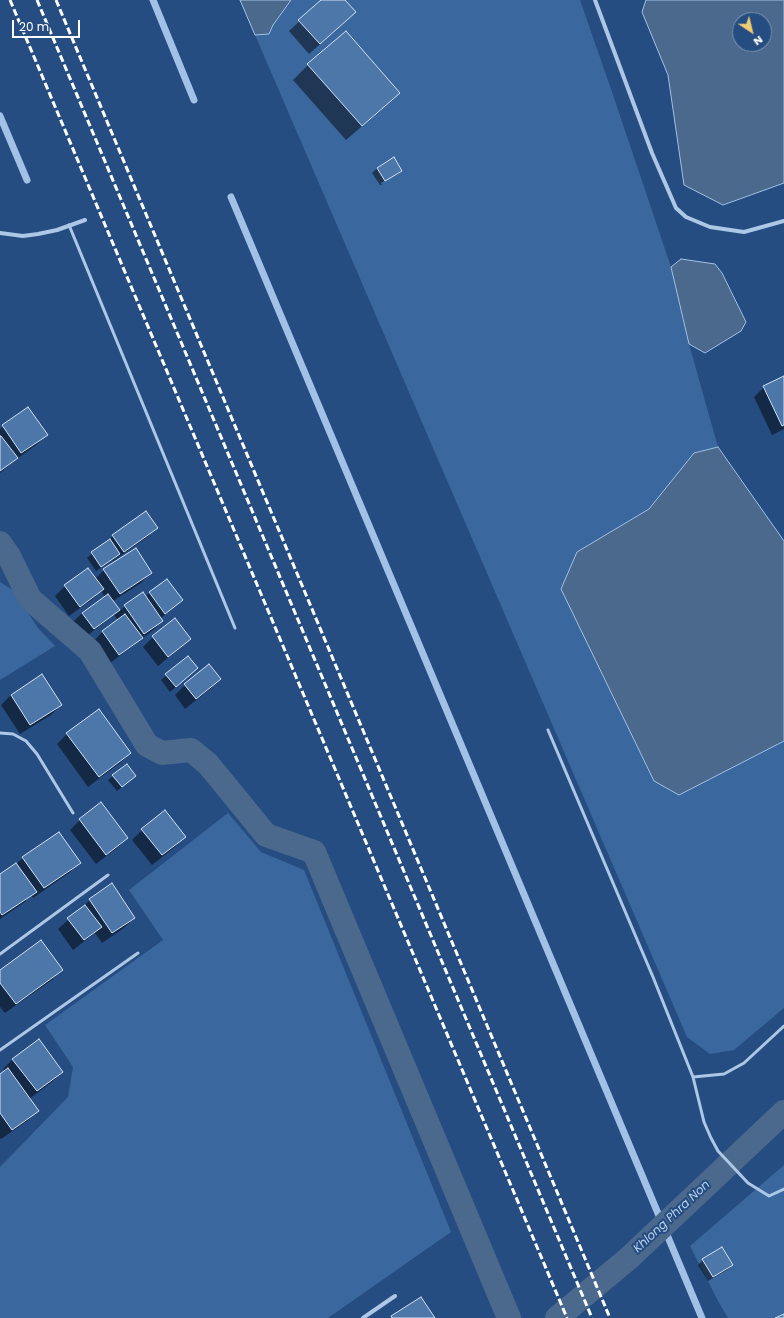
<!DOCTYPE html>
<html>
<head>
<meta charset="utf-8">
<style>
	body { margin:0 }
	#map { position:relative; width:784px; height:1318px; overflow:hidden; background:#264d81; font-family:Poppins,sans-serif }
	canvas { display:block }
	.north { position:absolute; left:732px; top:12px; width:40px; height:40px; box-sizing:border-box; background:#264d81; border:1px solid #7d94b3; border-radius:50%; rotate:145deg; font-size:11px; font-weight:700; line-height:16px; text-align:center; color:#fff }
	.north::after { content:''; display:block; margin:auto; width:14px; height:18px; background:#efcc72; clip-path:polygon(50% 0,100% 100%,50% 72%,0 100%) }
	.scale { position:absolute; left:12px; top:20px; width:68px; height:18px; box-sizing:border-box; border:2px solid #fff; border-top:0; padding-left:5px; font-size:12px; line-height:14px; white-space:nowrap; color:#fff; -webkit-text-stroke:3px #264d81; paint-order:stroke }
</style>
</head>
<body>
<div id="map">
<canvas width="784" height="1318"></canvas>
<div class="north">N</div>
<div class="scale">20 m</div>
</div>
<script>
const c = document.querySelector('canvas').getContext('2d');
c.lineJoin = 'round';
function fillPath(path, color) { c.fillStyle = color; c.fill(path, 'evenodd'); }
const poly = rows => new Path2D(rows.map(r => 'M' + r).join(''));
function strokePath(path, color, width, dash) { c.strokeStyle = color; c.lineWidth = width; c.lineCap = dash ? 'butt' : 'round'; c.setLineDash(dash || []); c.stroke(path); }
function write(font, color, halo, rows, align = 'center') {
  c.font = font + ' Poppins,sans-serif'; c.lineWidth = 4; c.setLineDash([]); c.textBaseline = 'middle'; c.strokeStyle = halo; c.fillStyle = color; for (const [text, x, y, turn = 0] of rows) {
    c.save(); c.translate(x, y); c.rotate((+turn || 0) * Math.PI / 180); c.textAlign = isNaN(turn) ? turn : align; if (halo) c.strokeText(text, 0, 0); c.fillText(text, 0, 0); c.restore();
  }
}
const green = poly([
	[291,0,580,0,612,92,671,267,689,344,718,447,694,453,649,509,577,552,679,795,784,741,784,1008,734,1050,710,1054,687,1037,255,35,269,34,273,25],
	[0,582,13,590,38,628,55,646,0,680],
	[228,813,261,852,304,870,451,1232,328,1318,0,1318,0,1167,68,1097,73,1067,45,1025,163,940,129,890],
	[784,1165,784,1318,728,1318,717,1299,690,1246]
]);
const water = poly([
	[240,0,291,0,273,25,269,34,255,35,240,0],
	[646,0,784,0,784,183,723,205,684,185,668,75,642,12,646,0],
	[740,20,764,20,764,44,740,44,740,20],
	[681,259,715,264,722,273,746,322,741,331,705,353,689,344,671,267,681,259],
	[718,447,784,541,784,741,679,795,654,781,561,589,577,552,649,509,694,453,718,447]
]);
const shadow = poly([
	[323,0,344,0,345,22,309,54,289,31],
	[346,32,398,93,383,108,346,140,293,80,308,65],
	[377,168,401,171,397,175,397,173,381,183,382,185,380,185,372,173],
	[784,378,784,429,772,435,754,397,764,387],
	[28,409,46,435,36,445,14,461,0,473,0,429],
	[157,527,146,538,113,561,113,560,96,571,87,558,113,536],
	[88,569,95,579,104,570,151,572,141,583,113,601,120,611,125,606,145,597,150,592,181,600,161,618,162,621,152,631,109,664,93,642,103,631,118,620,114,615,83,639,72,623,82,613,105,597,101,591,93,599,69,616,55,596,65,586],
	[153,637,190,639,179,649,158,666,143,647],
	[188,657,192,673,170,692,161,680],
	[209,666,220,679,210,689,185,709,175,695,185,685],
	[11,695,61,705,51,715,20,734,1,705],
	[67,734,130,753,120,763,88,787,57,744],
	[113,776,130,780,117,791,108,780],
	[80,820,127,838,117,848,96,864,70,830],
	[142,830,185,836,175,847,152,865,132,840],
	[23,858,79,863,69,873,33,898,31,895,25,902,0,919,0,875,16,864],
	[90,900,134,918,124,928,102,943,95,933,73,950,58,929],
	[62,969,52,980,5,1013,0,1007,0,971],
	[13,1059,62,1072,52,1082,29,1099,37,1111,27,1121,1,1139,0,1138,0,1075,5,1072,3,1069],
	[703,1260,732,1265,727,1270,708,1281,698,1265]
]);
const stream = poly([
	[153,0,194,100],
	[0,116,27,180],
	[231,197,702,1318]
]);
const canal = poly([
	[0,543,9,556,30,599,90,651,147,745,162,753,191,750,208,764,266,835,314,852,509,1318],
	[557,1318,629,1258,784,1112]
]);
const building = poly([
	[321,0,345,0,356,12,320,44,298,20,321,0],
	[346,31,400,93,362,126,307,64,346,31],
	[394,157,402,171,385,181,377,168,394,157],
	[784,376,784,425,782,426,763,386,784,376],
	[28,407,48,435,21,453,2,425,28,407],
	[0,436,1,436,18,458,0,471,0,436],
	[146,511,158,528,124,552,112,535,146,511],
	[110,539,120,554,101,567,91,552,110,539],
	[136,548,152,573,120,594,103,569,136,548],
	[88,568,104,589,80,607,64,585,88,568],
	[167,579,183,600,165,614,149,592,167,579],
	[143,592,163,621,144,634,124,605,143,592],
	[108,594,120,610,94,629,82,613,108,594],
	[125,614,143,638,119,655,102,631,125,614],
	[175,618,191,639,168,657,152,636,175,618],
	[188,656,198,668,176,687,165,674,188,656],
	[209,664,221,679,196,699,184,684,209,664],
	[42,674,62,705,30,725,11,695,42,674],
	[99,709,131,753,99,777,66,733,99,709],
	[127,764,136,776,122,787,112,775,127,764],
	[101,802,128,838,106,855,79,819,101,802],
	[165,810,186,837,162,855,141,829,165,810],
	[59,832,81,863,44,888,22,857,59,832],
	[16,863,37,892,2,915,0,912,0,874,16,863],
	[112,883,135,918,112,933,89,899,112,883],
	[85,905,102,927,84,940,67,918,85,905],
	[41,940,63,970,16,1004,0,983,0,970,41,940],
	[39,1039,63,1072,37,1091,12,1059,39,1039],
	[8,1068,39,1111,12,1130,0,1113,0,1074,8,1068],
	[722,1247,733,1265,713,1277,702,1259,722,1247],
	[421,1297,435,1318,392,1318,391,1316,421,1297],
	[784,1314,784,1318,775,1318,784,1314]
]);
const lane = poly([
	[69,225,235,628],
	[548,730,653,977,693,1077,724,1074,744,1063,784,1026],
	[0,733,13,734,26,741,37,754,73,813],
	[0,954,108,875],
	[0,1050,138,953],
	[693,1077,704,1122,711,1138,718,1151,748,1183,769,1196,784,1189]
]);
const street = poly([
	[595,0,652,153,676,208,686,217,710,227,744,232,784,221],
	[0,233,23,236,38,234,57,230,85,220],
	[363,1318,395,1296]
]);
const rail = poly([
	[10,0,567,1318],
	[37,0,592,1318],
	[56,0,610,1318]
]);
const waterNames = [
	["Khlong Phra Non",672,1217,-43]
];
fillPath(green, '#3a679e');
fillPath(water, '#4b688d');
strokePath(water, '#a1c1e7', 1);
fillPath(shadow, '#0007');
strokePath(stream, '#a1c1e7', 7);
strokePath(canal, '#4b688d', 24);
fillPath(building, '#4e77a9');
strokePath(building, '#d0e1f5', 1);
strokePath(lane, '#adc7e6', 3);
strokePath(street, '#adc7e6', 4);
strokePath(rail, '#fff', 3, [7, 3]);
write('italic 12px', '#b8d1ee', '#264d81', waterNames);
</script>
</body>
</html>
